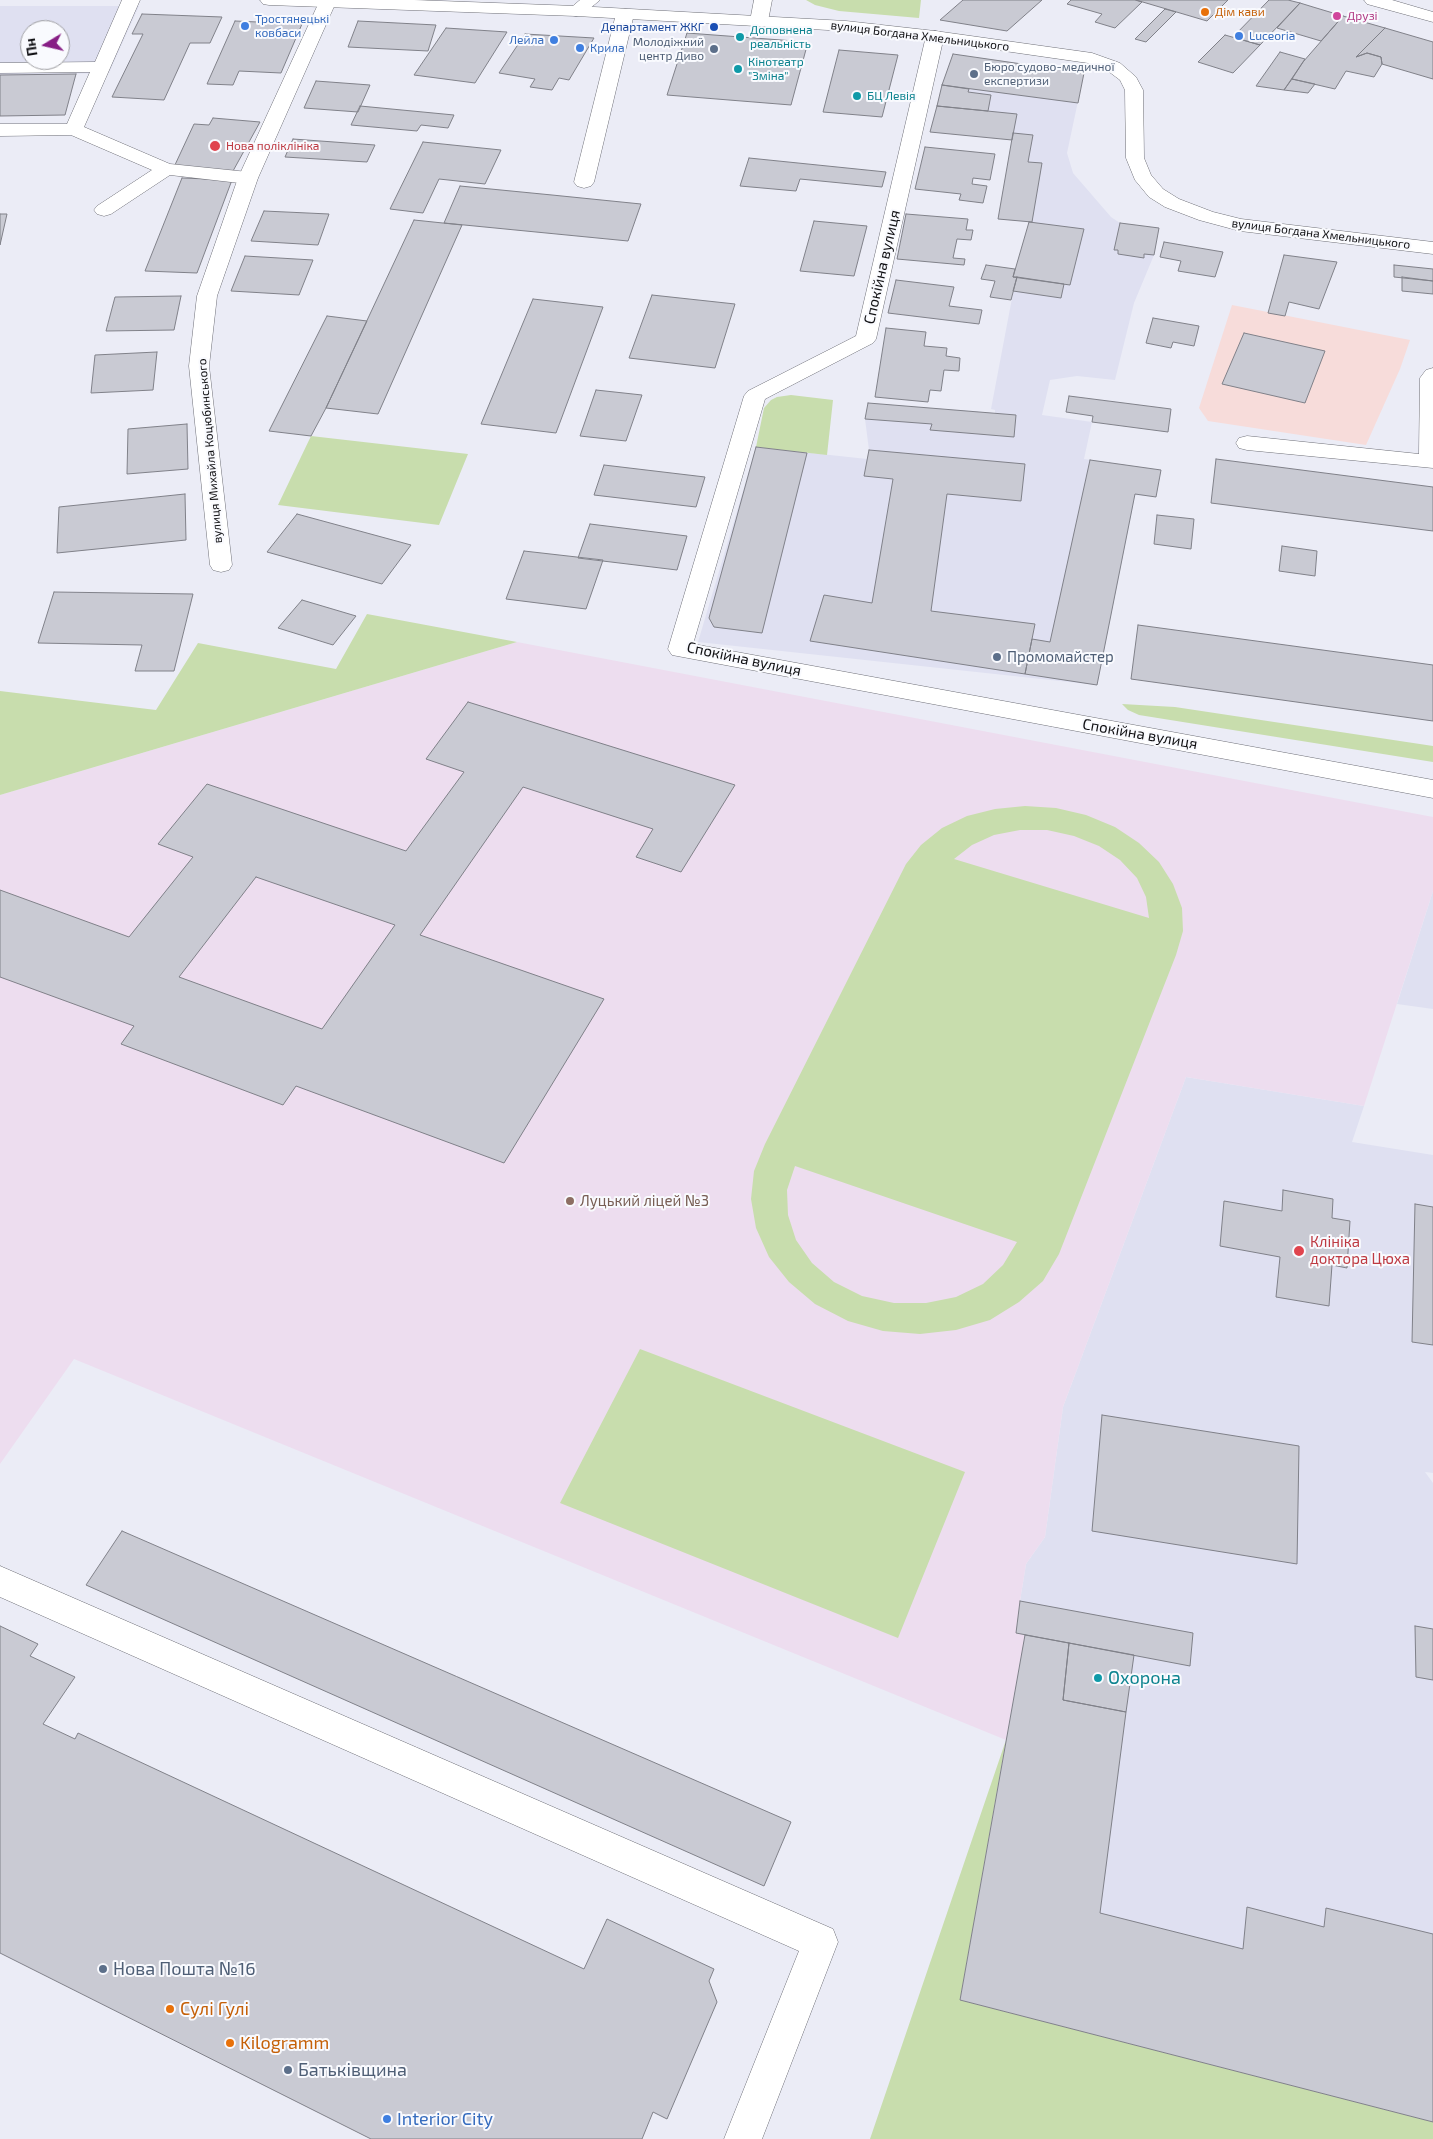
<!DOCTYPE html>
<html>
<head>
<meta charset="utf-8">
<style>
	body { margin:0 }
	#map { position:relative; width:1433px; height:2139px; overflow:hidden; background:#ebecf6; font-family:"Exo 2",sans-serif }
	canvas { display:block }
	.north { position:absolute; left:20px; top:20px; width:50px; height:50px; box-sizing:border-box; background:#f9fafe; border:1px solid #9c9ca0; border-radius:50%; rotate:261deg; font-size:14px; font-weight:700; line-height:20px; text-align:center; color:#101013 }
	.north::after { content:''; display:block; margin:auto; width:18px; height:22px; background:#871e85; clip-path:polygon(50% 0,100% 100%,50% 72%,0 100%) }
</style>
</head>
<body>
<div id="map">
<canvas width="1433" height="2139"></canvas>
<div class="north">Пн</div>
</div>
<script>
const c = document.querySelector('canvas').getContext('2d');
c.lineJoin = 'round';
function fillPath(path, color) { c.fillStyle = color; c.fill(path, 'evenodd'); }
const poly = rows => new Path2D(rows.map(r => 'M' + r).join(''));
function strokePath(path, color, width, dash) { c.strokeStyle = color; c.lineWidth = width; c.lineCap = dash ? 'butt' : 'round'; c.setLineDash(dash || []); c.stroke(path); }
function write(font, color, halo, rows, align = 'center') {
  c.font = font + ' "Exo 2",sans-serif'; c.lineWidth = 4; c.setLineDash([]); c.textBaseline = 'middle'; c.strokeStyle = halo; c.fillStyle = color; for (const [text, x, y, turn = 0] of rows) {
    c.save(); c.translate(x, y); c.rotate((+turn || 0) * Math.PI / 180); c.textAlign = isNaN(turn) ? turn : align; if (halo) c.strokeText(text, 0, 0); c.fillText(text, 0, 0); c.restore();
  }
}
const built = poly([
	[0,6,139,6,109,73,0,75],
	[30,30,60,30,60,60,30,60],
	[953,54,1084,73,1067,153,1073,173,1111,217,1120,223,1159,228,1154,255,1134,303,1115,380,1077,376,1050,380,1042,415,1092,422,1084,459,1161,470,1156,497,1135,495,1097,685,698,642,756,447,867,459,869,450,865,419,868,403,995,413,995,410,991,409,1016,277,1013,277,1029,222,998,219,1012,140,930,132,942,85],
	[1433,891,1433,1009,1397,1004],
	[1186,1077,1364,1106,1352,1142,1433,1155,1433,1473,1425,1472,1433,1483,1433,2122,960,2000,1024,1636,1016,1633,1020,1601,1026,1564,1045,1537,1063,1407]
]);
const industrial = poly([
	[1232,305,1410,340,1400,369,1366,445,1208,421,1199,408]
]);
const education = poly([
	[517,642,1433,817,1433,891,1364,1106,1186,1077,1063,1407,1045,1537,1026,1564,1020,1601,1016,1633,1025,1635,1006,1740,74,1359,0,1464,0,795]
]);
const green = poly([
	[806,0,921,0,919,18,839,11,815,5],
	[791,395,833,400,827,455,756,447,764,408,771,400,777,397],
	[311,436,468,454,439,525,278,505],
	[367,614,517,642,0,795,0,691,156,710,198,643,336,669],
	[1122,704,1175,707,1433,746,1433,762,1139,715,1128,710],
	[1025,806,1056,808,1086,815,1115,827,1139,843,1159,862,1173,884,1182,908,1183,931,1176,955,1059,1254,1043,1281,1019,1302,990,1320,956,1330,920,1334,883,1331,848,1321,815,1304,789,1282,769,1257,756,1228,751,1199,754,1171,765,1144,906,864,921,845,942,828,967,816,995,809],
	[1020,830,1047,830,1074,836,1099,846,1120,860,1137,878,1146,897,1149,918,954,859,972,845,994,835],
	[795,1166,1017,1242,1003,1265,983,1284,956,1297,926,1303,894,1303,862,1296,834,1282,812,1263,796,1240,788,1215,787,1190],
	[640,1349,965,1472,898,1638,560,1503],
	[1006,1740,960,2000,1433,2122,1433,2139,870,2139]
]);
const building = poly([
	[963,0,1042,0,1007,31,940,20,963,0],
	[1071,0,1135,0,1142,2,1115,28,1095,22,1102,14,1067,4,1071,0],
	[1136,0,1228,0,1207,21,1136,0],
	[1269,0,1288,0,1300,3,1260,45,1233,37,1269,0],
	[1300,3,1313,7,1343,16,1321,41,1277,28,1300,3],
	[1165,9,1176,12,1146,42,1135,39,1165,9],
	[142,14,222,17,210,43,190,43,164,100,112,97,143,34,132,34,142,14],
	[1343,16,1385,28,1356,57,1367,53,1381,57,1382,64,1374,77,1346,71,1335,89,1292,79,1303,62,1343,16],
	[235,21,302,24,281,73,239,71,233,85,207,84,235,21],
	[358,21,436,25,428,51,348,47,358,21],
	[446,28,507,32,475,83,414,75,446,28],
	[1385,28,1433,42,1433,79,1382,64,1381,57,1367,53,1356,57,1385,28],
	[687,33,808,42,791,105,667,95,687,33],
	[525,34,594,38,569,80,559,78,552,90,530,87,535,79,499,73,525,34],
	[1225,35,1260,45,1233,73,1198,62,1225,35],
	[839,50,898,55,882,117,823,112,839,50],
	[1280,52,1305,59,1284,90,1256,86,1280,52],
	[953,54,1084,73,1078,103,942,85,953,54],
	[76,74,65,115,0,116,0,75,76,74],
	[1292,79,1315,84,1308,93,1284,90,1292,79],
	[316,81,370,85,358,112,304,108,316,81],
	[942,85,969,89,968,92,991,95,988,111,937,106,942,85],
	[360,106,454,115,448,128,421,125,417,131,351,125,360,106],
	[937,106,1017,114,1012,140,930,132,937,106],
	[213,118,260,122,233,171,174,167,194,124,209,125,213,118],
	[1013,133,1033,135,1028,162,1042,163,1032,222,998,219,1013,133],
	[293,139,375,145,367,162,285,157,293,139],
	[423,142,501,150,485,184,439,179,423,213,390,209,423,142],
	[925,147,995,154,990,180,973,178,972,184,987,186,983,203,959,200,961,194,915,189,925,147],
	[749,158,886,172,882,187,800,179,796,191,740,186,749,158],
	[182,178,232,180,197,273,145,271,182,178],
	[460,186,552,195,641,204,628,241,444,223,460,186],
	[264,211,329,214,318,245,251,241,264,211],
	[0,214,7,214,0,245,0,214],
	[906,214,968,219,966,230,973,230,971,240,957,239,953,258,965,259,964,265,897,259,906,214],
	[414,220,462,225,378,414,326,408,414,220],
	[814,221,867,226,854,276,800,271,814,221],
	[1029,222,1084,229,1070,285,1013,277,1029,222],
	[1120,223,1159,228,1154,255,1144,254,1144,258,1118,254,1118,250,1114,250,1120,223],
	[1164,242,1223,252,1215,277,1178,271,1181,261,1160,257,1164,242],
	[1284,255,1337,262,1319,309,1289,302,1285,316,1268,313,1284,255],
	[245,256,313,260,299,295,231,291,245,256],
	[986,265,1015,269,1013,277,1017,277,1011,300,990,297,995,281,981,279,986,265],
	[1394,265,1433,269,1433,281,1394,277,1394,265],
	[1017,277,1064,284,1061,298,1013,291,1017,277],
	[1402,277,1433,281,1433,294,1402,291,1402,277],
	[896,280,954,287,949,306,982,310,979,324,888,313,896,280],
	[652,295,735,304,715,368,629,358,652,295],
	[181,296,174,330,106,331,115,297,181,296],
	[533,299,603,307,556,433,481,424,533,299],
	[327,316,367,321,326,408,311,436,269,431,327,316],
	[1153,318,1199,326,1194,346,1173,342,1171,348,1146,343,1153,318],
	[886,328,926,332,924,346,947,348,946,356,960,358,959,371,944,370,941,391,930,390,928,402,875,397,886,328],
	[1244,333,1325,351,1305,403,1222,384,1244,333],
	[157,352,153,390,91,393,95,355,157,352],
	[596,390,642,395,626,441,580,436,596,390],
	[1069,396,1171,409,1168,432,1092,422,1093,416,1066,412,1069,396],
	[868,403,1016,415,1014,437,930,430,932,424,865,419,868,403],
	[187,424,188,469,127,474,128,429,187,424],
	[756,447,807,453,762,633,714,627,709,618,756,447],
	[869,450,1025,464,1021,501,947,494,931,611,1035,624,1025,674,810,641,824,595,872,603,893,479,864,476,869,450],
	[1216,459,1433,487,1433,531,1211,503,1216,459],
	[1090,460,1161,470,1156,497,1135,494,1097,685,1025,674,1032,639,1050,642,1090,460],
	[604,465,705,477,696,507,594,495,604,465],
	[185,494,186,540,57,553,59,507,185,494],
	[297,514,411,545,382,584,267,552,297,514],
	[1157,515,1194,519,1191,549,1154,544,1157,515],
	[590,524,687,536,677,570,578,558,590,524],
	[1282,546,1317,551,1315,576,1279,571,1282,546],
	[524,551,603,560,586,609,506,599,524,551],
	[54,592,193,594,174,671,135,671,142,645,38,643,54,592],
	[302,600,356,616,333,645,278,628,302,600],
	[1138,625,1433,665,1433,721,1131,679,1138,625],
	[468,702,735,785,681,872,636,857,653,829,523,787,420,935,604,999,504,1163,296,1086,283,1105,121,1044,134,1026,0,977,0,890,129,937,193,857,158,844,207,784,406,851,464,772,426,759,468,702],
	[256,877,395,925,322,1029,179,977,256,877],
	[1283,1190,1333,1199,1332,1218,1350,1221,1347,1268,1332,1265,1329,1306,1276,1297,1280,1257,1220,1246,1224,1201,1282,1211,1283,1190],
	[1415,1204,1433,1207,1433,1345,1412,1342,1415,1204],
	[1102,1415,1299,1446,1297,1564,1092,1531,1102,1415],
	[122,1531,791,1822,764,1886,86,1585,122,1531],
	[1020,1601,1193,1633,1190,1666,1016,1633,1020,1601],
	[0,1626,38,1644,30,1656,75,1677,43,1724,75,1739,78,1733,584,1969,607,1919,714,1969,709,1981,717,2002,667,2119,653,2112,642,2139,371,2139,0,1953,0,1626],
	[1415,1626,1433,1629,1433,1680,1416,1677,1415,1626],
	[1025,1635,1069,1643,1063,1700,1126,1712,1100,1913,1243,1949,1247,1907,1324,1927,1326,1908,1433,1934,1433,2122,960,2000,1025,1635],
	[1069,1643,1134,1655,1126,1712,1063,1700,1069,1643]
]);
const lane = poly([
	[122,0,140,0,84,127,170,164,248,172,255,174,258,178,255,182,248,184,170,175,111,214,104,216,97,214,94,210,97,206,152,170,71,135,0,136,0,124,67,124,90,72,0,73,0,63,95,62,122,0],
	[754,0,772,0,768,21,765,25,759,26,753,25,750,21,754,0],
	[625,9,631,10,634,14,594,182,591,186,584,188,577,186,574,182,616,14,619,10,625,9],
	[1433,368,1433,468,1247,450,1239,448,1236,443,1239,438,1247,436,1419,454,1420,378,1426,370,1433,368],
	[0,1566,833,1929,838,1942,762,2139,724,2139,799,1951,0,1597,0,1566]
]);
const street = poly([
	[320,0,334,0,336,2,258,178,217,296,209,366,232,565,229,570,221,572,213,570,210,565,189,366,197,296,238,178,320,0],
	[580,0,600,0,582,15,576,16,570,15,567,11,580,0],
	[1364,0,1392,0,1433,12,1433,22,1367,4,1364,0],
	[935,31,941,32,944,36,876,339,873,343,765,399,693,644,1433,780,1433,798,672,655,668,649,744,396,748,391,856,336,926,36,929,32,935,31]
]);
const secondary = poly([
	[260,0,414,0,576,6,846,21,935,31,1092,53,1120,63,1136,77,1143,90,1144,158,1151,175,1163,189,1179,199,1213,212,1241,219,1433,242,1433,254,1240,231,1199,220,1165,207,1149,197,1135,180,1126,158,1125,90,1120,80,1108,71,1088,63,935,41,846,31,576,16,269,5,263,4,260,0]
]);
const markers = [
	[1205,12,5,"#e8710a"],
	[1337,16,5,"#d1479c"],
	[245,26,5,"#3f7fe0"],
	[714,27,5,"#1a4fb4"],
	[1239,36,5,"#3f7fe0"],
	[740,37,5,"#0f9aa8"],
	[554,40,5,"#3f7fe0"],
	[580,48,5,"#3f7fe0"],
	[714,49,5,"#5c6f8a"],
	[738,69,5,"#0f9aa8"],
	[974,74,5,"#5c6f8a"],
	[857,96,5,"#0f9aa8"],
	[215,146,6,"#e0444e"],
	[997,657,5,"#5c6f8a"],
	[570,1201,5,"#8d6e63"],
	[1299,1251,6,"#e0444e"],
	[1098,1678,5,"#0f9aa8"],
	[103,1969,5,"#5c6f8a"],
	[170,2009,5,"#e8710a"],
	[230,2043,5,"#e8710a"],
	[288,2070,5,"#5c6f8a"],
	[387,2119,5,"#3f7fe0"]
];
const farFoodnames = [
	["Дім кави",1215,12]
];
const farHotelnames = [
	["Друзі",1347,16]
];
const farShopnames = [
	["Тростянецькі",255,19],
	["ковбаси",255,33],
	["Luceoria",1249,36],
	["Лейла",544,40,"right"],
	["Крила",590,48]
];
const farTransitnames = [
	["Департамент ЖКГ",704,27]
];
const farCulturenames = [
	["Доповнена",750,30],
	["реальність",750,44],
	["Кінотеатр",748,62],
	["\"Зміна\"",748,76],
	["БЦ Левія",867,96]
];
const farStreetnames = [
	["вулиця Богдана Хмельницького",920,36,7],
	["вулиця Богдана Хмельницького",1321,234,7],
	["вулиця Михайла Коцюбинського",210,451,-95]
];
const farServicenames = [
	["Молодіжний",704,42],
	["центр Диво",704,56],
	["Бюро судово-медичної",984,67,"left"],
	["експертизи",984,81,"left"]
];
const farHealthnames = [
	["Нова поліклініка",226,146]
];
const streetNames = [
	["Спокійна вулиця",882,267,-77],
	["Спокійна вулиця",744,659,12],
	["Спокійна вулиця",1140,734,10]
];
const serviceNames = [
	["Промомайстер",1007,657]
];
const educationNames = [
	["Луцький ліцей №3",580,1201]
];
const healthNames = [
	["Клініка",1310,1242],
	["доктора Цюха",1310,1259]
];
const nearCulturenames = [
	["Охорона",1108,1678]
];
const nearServicenames = [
	["Нова Пошта №16",113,1969],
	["Батьківщина",298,2070]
];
const nearFoodnames = [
	["Сулі Гулі",180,2009],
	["Kilogramm",240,2043]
];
const nearShopnames = [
	["Interior City",397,2119]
];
fillPath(built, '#dfe0f1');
fillPath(industrial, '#f7dcda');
fillPath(education, '#edddef');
fillPath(green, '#c8ddad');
fillPath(building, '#c9cad3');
strokePath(building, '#808189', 1);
strokePath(lane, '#6f7078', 1);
strokePath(street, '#6f7078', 1);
strokePath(secondary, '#6f7078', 1);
fillPath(lane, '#fff');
fillPath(street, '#fff');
fillPath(secondary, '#fff');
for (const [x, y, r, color] of markers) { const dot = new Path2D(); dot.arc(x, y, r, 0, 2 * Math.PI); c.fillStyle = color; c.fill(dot); strokePath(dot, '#f9fafe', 2); }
write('12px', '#c56008', '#f9fafe', farFoodnames, 'left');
write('12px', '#b23c85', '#f9fafe', farHotelnames, 'left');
write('12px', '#366cbe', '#f9fafe', farShopnames, 'left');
write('12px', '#164399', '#f9fafe', farTransitnames, 'right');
write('12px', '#0d838f', '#f9fafe', farCulturenames, 'left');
write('12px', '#101013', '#f9fafe', farStreetnames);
write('12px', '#4e5e75', '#f9fafe', farServicenames, 'right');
write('12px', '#be3a42', '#f9fafe', farHealthnames, 'left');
write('15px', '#101013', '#f9fafe', streetNames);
write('15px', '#4e5e75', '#f9fafe', serviceNames, 'left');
write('15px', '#785e54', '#f9fafe', educationNames, 'left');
write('15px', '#be3a42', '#f9fafe', healthNames, 'left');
write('18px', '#0d838f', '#f9fafe', nearCulturenames, 'left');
write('18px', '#4e5e75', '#f9fafe', nearServicenames, 'left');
write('18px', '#c56008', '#f9fafe', nearFoodnames, 'left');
write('18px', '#366cbe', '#f9fafe', nearShopnames, 'left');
</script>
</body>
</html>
